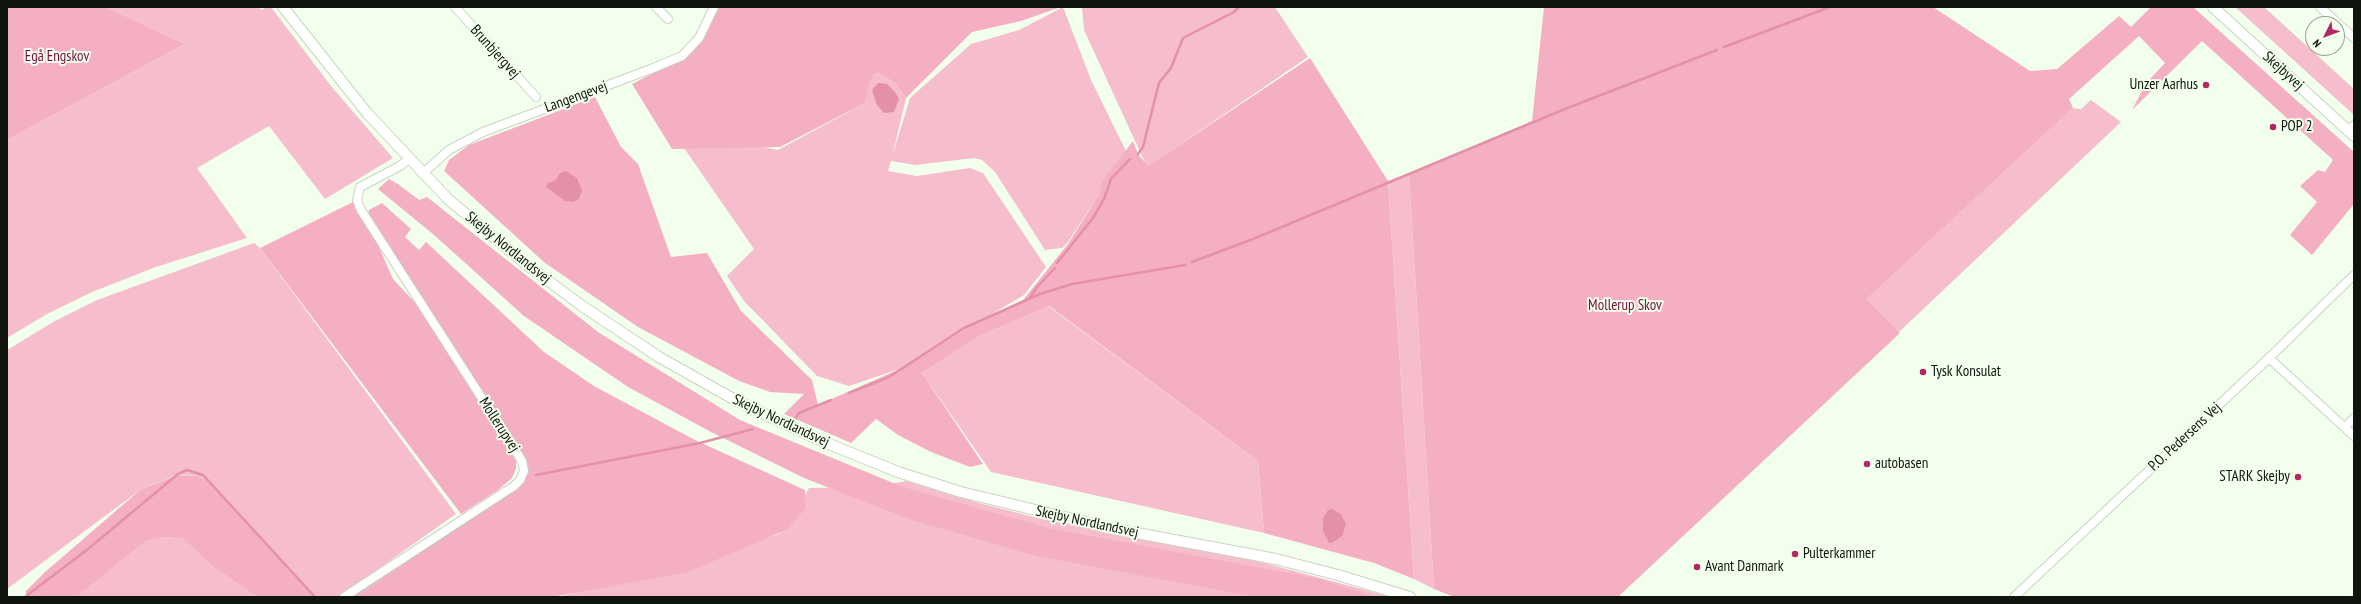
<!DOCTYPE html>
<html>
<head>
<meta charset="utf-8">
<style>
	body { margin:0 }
	#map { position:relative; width:2361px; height:604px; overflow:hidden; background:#f3ffed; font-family:"PT Sans Narrow",sans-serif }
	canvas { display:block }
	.frame { position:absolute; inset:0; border:8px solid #0f140c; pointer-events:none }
	.north { position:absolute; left:2305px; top:16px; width:40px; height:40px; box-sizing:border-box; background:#f3ffed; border:1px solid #98a193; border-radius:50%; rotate:228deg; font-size:11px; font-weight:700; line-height:16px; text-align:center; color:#0f140c }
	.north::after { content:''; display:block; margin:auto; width:14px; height:18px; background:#b32762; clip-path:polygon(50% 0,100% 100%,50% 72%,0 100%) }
</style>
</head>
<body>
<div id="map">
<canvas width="2361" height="604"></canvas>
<div class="frame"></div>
<div class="north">N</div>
</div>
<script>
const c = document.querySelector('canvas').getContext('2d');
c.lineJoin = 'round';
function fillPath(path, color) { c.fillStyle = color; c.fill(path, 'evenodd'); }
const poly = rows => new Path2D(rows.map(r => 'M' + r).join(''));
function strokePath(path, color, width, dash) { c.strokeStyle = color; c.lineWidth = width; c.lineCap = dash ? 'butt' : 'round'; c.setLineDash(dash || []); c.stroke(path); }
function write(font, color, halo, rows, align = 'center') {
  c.font = font + ' "PT Sans Narrow",sans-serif'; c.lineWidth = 4; c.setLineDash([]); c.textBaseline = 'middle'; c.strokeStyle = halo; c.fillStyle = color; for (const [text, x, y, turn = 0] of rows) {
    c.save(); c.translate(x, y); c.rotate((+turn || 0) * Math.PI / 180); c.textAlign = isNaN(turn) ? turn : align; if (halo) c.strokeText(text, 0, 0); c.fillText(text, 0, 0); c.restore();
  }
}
const green = poly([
	[106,7,256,7,263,10,264,7,271,7,331,86,393,158,325,199,269,126,197,168,247,238,156,267,92,292,47,314,7,338,7,140,185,44],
	[1063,7,1091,80,1126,151,1103,181,1100,193,1068,242,1062,248,1045,250,995,172,982,160,974,158,915,165,891,161,888,171,917,176,970,168,983,173,1046,267,1024,295,902,368,849,386,817,376,744,301,727,276,754,249,684,148,763,147,778,150,865,103,870,81,875,73,879,73,895,83,906,98,892,157,910,98,971,44,1019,30],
	[1082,7,1275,7,1308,57,1147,167,1084,30],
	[2235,7,2264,7,2354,89,2354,115],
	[2091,100,2121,122,1899,332,1867,299,2073,108,2081,109],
	[1409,174,1434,589,1414,579,1388,181],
	[254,243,260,248,456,514,338,597,315,597,209,481,196,476,178,474,140,490,7,589,7,350,53,322,97,300],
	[1048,306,1258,461,1264,533,991,472,922,373,981,335],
	[906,481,979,503,1042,519,1261,562,1391,597,558,597,671,569,776,535,786,530,809,488,873,487],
	[165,537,183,539,212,566,257,597,77,597,146,541]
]);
const forest = poly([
	[7,7,106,7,185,44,7,140],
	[719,7,1061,7,1021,21,972,32,906,98,895,83,879,73,875,73,870,82,865,103,780,147,672,149,632,84,691,54,705,35],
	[1544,7,1933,7,2030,71,2057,69,2119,16,2131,27,2151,7,2193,7,2354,152,2354,204,2312,255,2290,235,2317,202,2300,186,2318,170,2325,172,2333,160,2202,41,2132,110,2146,83,2165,63,2139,36,2069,99,2073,108,1867,299,1900,333,1618,597,1454,597,1434,589,1409,174,1532,121],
	[1310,58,1388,181,1414,579,1374,563,1264,533,1258,461,1049,306,981,335,922,373,983,464,970,467,931,452,898,435,876,419,851,443,784,414,804,394,770,392,739,381,638,327,545,263,444,171,449,160,469,145,595,97,621,147,638,164,671,257,707,253,741,311,812,380,818,405,902,368,978,322,1023,300,1068,244,1100,193,1102,181,1133,141,1138,154,1148,166],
	[389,179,398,184,419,200,427,197,598,332,740,420,903,487,1048,528,1320,579,1375,597,1257,597,1036,556,909,519,804,478,711,432,628,387,524,316,434,235,378,189],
	[353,202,378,245,393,279,418,306,516,461,516,469,512,478,498,490,461,514,260,248],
	[382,203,411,229,405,237,419,250,426,242,544,352,594,386,695,440,805,490,805,509,786,530,688,572,552,597,355,597,504,498,520,483,526,471,526,458,368,213,369,210],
	[177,475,196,476,209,481,315,597,257,597,212,566,183,539,165,537,146,541,77,597,26,597,26,591,45,572,140,490]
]);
const water = poly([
	[878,83,887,84,895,92,899,99,894,112,884,113,877,105,872,90],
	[566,171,577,178,582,190,579,199,573,202,565,201,546,187,548,183,556,180,560,173],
	[1332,509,1341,514,1346,524,1342,536,1332,543,1329,543,1323,531,1323,518,1328,510]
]);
const stream = poly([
	[1724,47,1830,7],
	[1138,154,1143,147,1159,83,1171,68,1183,38,1234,12,1239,7],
	[1192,262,1253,239,1565,109,1717,50],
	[1057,263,1093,218,1104,199,1111,179,1130,159],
	[1029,299,1037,287,1055,268],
	[849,393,889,377,964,328,1040,294,1072,284,1185,265],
	[795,419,799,413,831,400],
	[536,475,700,443,753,429],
	[25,597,88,549,178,474,187,470,203,475,315,597],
	[352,597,515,490]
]);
const minor = poly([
	[455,7,536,97],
	[656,7,668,19],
	[2320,7,2354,38],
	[2348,131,2354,125],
	[422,174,449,150,483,132,651,69,682,56,699,38,714,7],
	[2269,358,2354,436],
	[2345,427,2354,418],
	[344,597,514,486,520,480,524,471,522,461,512,445,361,210,357,200,360,187,400,166,409,159],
	[2014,597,2269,358,2354,275]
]);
const tertiary = poly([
	[283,7,367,113,448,199,527,265,585,308,659,357,737,401,824,442,898,472,961,492,1110,528,1276,559,1338,575,1410,597],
	[2213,7,2354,136]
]);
const markers = [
	[2206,85,4,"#b32762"],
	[2273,127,4,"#b32762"],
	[1923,372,4,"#b32762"],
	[1867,464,4,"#b32762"],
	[2298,477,4,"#b32762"],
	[1795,554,4,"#b32762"],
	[1697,567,4,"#b32762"]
];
const streetNames = [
	["Brunbjergvej",495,52,48],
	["Skejbyvej",2283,71,42],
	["Langengevej",576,97,-20],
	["Skejby Nordlandsvej",508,248,39],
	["Skejby Nordlandsvej",781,421,25],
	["Mollerupvej",499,425,57],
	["P.O. Pedersens Vej",2185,437,-43],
	["Skejby Nordlandsvej",1087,522,12]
];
const parkNames = [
	["Egå Engskov",57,57],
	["Mollerup Skov",1625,306]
];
const poiNames = [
	["Unzer Aarhus",2198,85,"right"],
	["POP 2",2281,127],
	["Tysk Konsulat",1931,372],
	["autobasen",1875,464],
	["STARK Skejby",2290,477,"right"],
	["Pulterkammer",1803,554],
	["Avant Danmark",1705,567]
];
fillPath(green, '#f6bdcc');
fillPath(forest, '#f5afc3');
fillPath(water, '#e490a9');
strokePath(stream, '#e490a9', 2.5);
strokePath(minor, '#c8d5c0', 10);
strokePath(tertiary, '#c8d5c0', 12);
strokePath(minor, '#fff', 8);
strokePath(tertiary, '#fff', 10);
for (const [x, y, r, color] of markers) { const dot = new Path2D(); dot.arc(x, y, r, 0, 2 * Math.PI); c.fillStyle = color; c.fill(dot); strokePath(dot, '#f3ffed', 1.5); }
write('15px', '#0f140c', '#f3ffed', streetNames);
write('15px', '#74103c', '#f3ffed', parkNames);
write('15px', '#0f140c', '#f3ffed', poiNames, 'left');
</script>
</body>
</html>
